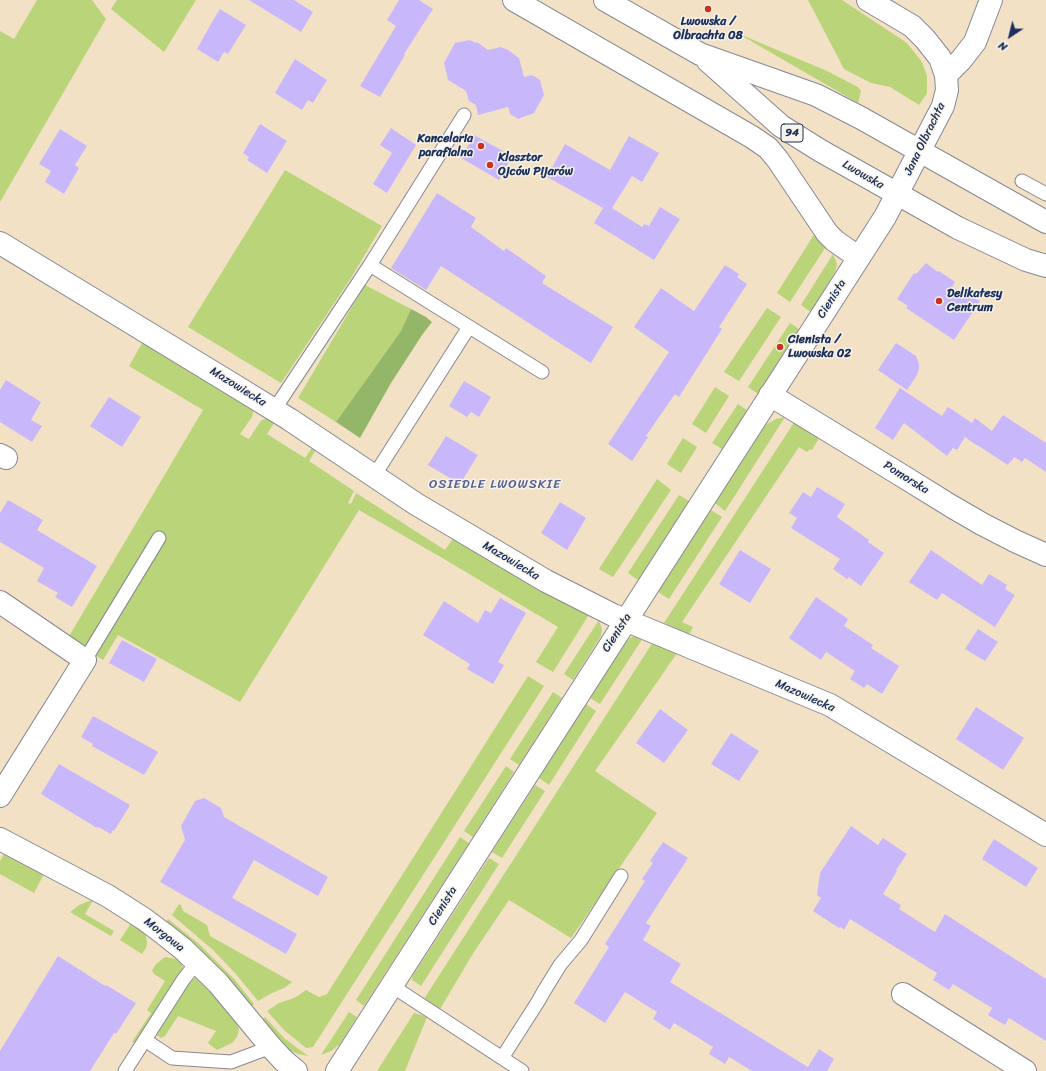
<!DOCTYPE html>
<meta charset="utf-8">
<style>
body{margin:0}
#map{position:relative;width:1046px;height:1071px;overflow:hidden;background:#f3e1c6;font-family:Sriracha,sans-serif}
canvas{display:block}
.north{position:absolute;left:990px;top:16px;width:40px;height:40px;-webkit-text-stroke:3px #f7f3e8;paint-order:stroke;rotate:215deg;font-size:11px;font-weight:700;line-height:16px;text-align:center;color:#1b2f5e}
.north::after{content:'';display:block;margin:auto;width:14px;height:18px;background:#1b2f5e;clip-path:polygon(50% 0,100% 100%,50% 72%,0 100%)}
</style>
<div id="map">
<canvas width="1046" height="1071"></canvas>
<div class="north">N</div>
</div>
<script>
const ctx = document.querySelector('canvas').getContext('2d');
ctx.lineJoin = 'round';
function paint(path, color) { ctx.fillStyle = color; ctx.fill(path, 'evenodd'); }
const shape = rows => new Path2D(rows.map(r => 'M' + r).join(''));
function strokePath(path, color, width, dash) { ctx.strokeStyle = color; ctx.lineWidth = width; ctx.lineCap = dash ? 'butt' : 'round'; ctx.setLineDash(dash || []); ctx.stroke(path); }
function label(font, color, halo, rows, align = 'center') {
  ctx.font = font + ' Sriracha,sans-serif'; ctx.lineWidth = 3; ctx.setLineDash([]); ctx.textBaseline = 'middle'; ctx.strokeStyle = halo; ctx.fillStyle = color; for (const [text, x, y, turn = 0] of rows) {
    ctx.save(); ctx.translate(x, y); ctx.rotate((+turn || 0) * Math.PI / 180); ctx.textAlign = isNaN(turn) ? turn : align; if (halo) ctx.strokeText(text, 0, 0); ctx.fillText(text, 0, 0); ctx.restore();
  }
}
paint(shape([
 [37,0,92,0,106,19,0,202,0,31,14,39],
 [117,0,196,0,164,52,111,9],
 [808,0,842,0,907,43,922,62,927,76,927,93,919,105,890,87,871,83,844,69],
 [737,33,827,71,858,87,861,91,858,103],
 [285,170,382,226,351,278,281,383,188,327],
 [815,233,827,245,790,302,777,293],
 [833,254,837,264,836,269,834,274,811,312,801,305],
 [365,285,411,309,401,331,336,422,298,398],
 [767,308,781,317,739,381,724,372],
 [790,323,799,329,758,394,748,387],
 [145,338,252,406,253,413,252,417,240,434,245,437,249,439,260,422,262,420,267,418,276,420,267,434,305,458,314,445,317,448,309,461,354,491,348,503,351,504,356,493,445,550,455,536,590,613,553,672,536,662,558,627,444,559,359,510,240,702,118,635,103,660,68,638,203,410,129,366],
 [715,387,729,396,706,433,692,424],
 [738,404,748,411,722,449,712,443],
 [785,417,725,511,715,503,764,427,767,424,776,419],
 [795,421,818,435,818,440,812,450,810,449,807,452,799,447,682,622,693,627,689,635,664,623],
 [683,438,697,447,681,473,667,464],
 [657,479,671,490,613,577,599,569],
 [679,495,689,501,638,580,628,573],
 [711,510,722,517,669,599,658,592],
 [599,620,602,629,601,636,573,680,564,674],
 [634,636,643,638,600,704,590,698,626,642,630,638],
 [653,642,678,652,595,771,657,813,571,938,509,900,474,952,440,1009,424,999],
 [528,676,544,686,313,1047,306,1048,284,1030,267,1011,279,1003,294,998,299,995,306,990,319,997,327,994],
 [553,692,562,698,519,765,510,759],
 [586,704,596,711,549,785,539,778],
 [506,766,514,772,473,837,464,831],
 [535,785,545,791,502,858,492,852],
 [460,837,469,843,364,1006,356,1000],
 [5,852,44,874,34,893,0,874,0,861],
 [489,858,499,864,421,986,412,980,412,977],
 [94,899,85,914,114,931,111,936,70,912,79,905],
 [179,904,181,905,183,911,207,925,210,936,292,982,284,988,272,993,258,1001,235,973,212,949,172,915],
 [168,919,198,943,235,980,254,1004,251,1006,166,922],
 [131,923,144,931,146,937,147,942,146,948,142,954,120,940],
 [165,957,178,959,182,962,183,971,178,981,174,982,136,1043,132,1042,151,1013,147,1010,165,981,154,974,152,971,156,964],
 [196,977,230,1012,237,1024,239,1030,237,1037,232,1043,217,1050,208,1043,216,1031,178,1016,165,1036,161,1038,155,1034,188,984],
 [349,1012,357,1017,340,1044,331,1051,321,1055],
 [414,1013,427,1017,405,1071,377,1071],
 [265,1017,284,1038,308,1056,298,1054,291,1051,284,1046,263,1019]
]), '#bad479');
paint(shape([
 [411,309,426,317,432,322,422,335,391,383,360,438,336,422,401,331]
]), '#93b669');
paint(shape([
 [249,0,294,0,313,12,301,32],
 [399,0,419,0,433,9,404,54,405,55,380,97,360,86,396,26,387,20],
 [220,9,246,25,228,54,224,52,218,62,197,49,212,22],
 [470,40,476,43,477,42,488,50,501,47,508,50,519,58,524,77,532,75,540,80,544,95,534,113,518,119,510,114,508,107,478,115,476,105,469,101,466,91,448,80,444,63,455,43],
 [295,59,327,80,313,103,308,100,302,110,275,93],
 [260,124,287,141,267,173,247,160,249,157,243,153],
 [391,128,416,145,387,193,373,184,392,153,380,145],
 [60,129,87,146,75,165,79,168,64,194,45,182,51,171,39,164],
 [474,135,512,156,499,180,461,158],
 [629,136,659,153,642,182,632,176,612,208,642,227,644,224,649,226,660,207,680,219,654,260,594,223,603,208,547,177,565,144,610,170],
 [437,193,476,218,471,227,504,251,506,248,546,276,542,283,613,327,591,363,561,344,441,266,426,290,391,268],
 [926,263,938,272,939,271,955,282,952,287,980,301,954,340,906,308,908,306,897,299,914,273,916,274],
 [725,265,739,274,737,277,747,284,719,327,722,329,679,397,675,394,646,436,648,437,632,461,608,444,669,352,634,327,661,288,694,311],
 [896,343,916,356,919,364,919,368,917,375,907,390,878,370],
 [6,380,41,402,31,420,42,426,32,442,0,422,0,390],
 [464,381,491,397,479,417,471,412,467,417,449,406],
 [900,388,942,416,948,407,972,423,975,418,992,431,1003,415,1046,443,1046,472,1025,458,1022,462,1014,457,1008,465,977,445,976,445,965,437,957,450,953,448,947,456,904,423,893,440,875,428],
 [109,397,141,417,122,447,90,426],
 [446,436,478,455,460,484,428,465],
 [817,487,845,504,837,517,869,540,868,542,884,553,861,586,849,577,847,579,833,569,840,559,791,528,797,518,789,513,803,492,811,497],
 [8,500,43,520,37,530,97,566,72,607,55,597,58,593,37,581,44,568,0,542,0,513],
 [560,502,586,518,567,550,541,533],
 [740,550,771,569,750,603,719,584],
 [931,550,982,585,989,574,1007,585,1005,589,1015,595,995,627,942,593,937,600,909,582],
 [816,597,848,619,844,626,873,645,871,648,899,666,882,694,867,684,864,688,850,679,855,671,826,652,821,660,789,638],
 [500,598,526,613,498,662,504,665,493,684,467,669,470,664,423,635,444,601,478,623,485,610,491,613],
 [978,629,998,642,985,661,965,649],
 [122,640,157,659,144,682,109,663],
 [976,707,1024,738,1003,770,956,739],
 [660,709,688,730,664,763,636,743],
 [93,716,158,752,144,775,92,746,93,744,81,737],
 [731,733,759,751,739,781,711,764],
 [59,764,130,805,114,831,113,830,111,834,98,827,97,828,41,794],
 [204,798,221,808,224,817,328,877,318,896,254,860,232,898,297,934,286,954,160,882,185,840,181,826,195,801],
 [851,826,878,845,883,838,907,854,896,870,897,871,883,894,901,905,899,909,935,932,945,914,1046,979,1046,1041,1009,1018,1005,1025,988,1015,992,1008,953,984,949,990,933,980,937,973,850,919,844,930,841,927,839,928,813,911,821,898,817,895,820,873],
 [994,839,1038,868,1026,887,982,859],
 [663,842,688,858,646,923,651,926,643,940,681,964,670,982,808,1067,819,1049,834,1059,827,1071,752,1071,729,1057,725,1064,709,1054,713,1047,674,1023,670,1030,653,1019,657,1012,625,992,605,1023,574,1003,609,947,605,944,645,881,642,879,653,863,650,861],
 [58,956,105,986,106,985,136,1003,116,1034,114,1033,90,1071,0,1071,0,1051]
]), '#c8b8fb');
const lane = shape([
 [1022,181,1046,194],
 [370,265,434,305,542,372],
 [274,410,370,265,464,115],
 [374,476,469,327],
 [85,660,159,538],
 [392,986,522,1071],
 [145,1040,172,1058,231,1062,271,1047],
 [502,1058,539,1000,544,991,560,965,581,940,621,876],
 [125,1071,183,980,197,962]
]);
const street = shape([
 [514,0,752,137,768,148,778,160,827,233,835,241,858,257],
 [946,75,961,60,975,42,991,0],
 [0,243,232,384,289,419,416,504,546,581,613,615,830,705,1046,835],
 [770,395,896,472,951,506,982,524,1015,541,1046,555],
 [0,455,6,458],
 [0,602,85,660,0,796],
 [0,839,108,896,144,919,164,934,183,949,218,983,271,1047,284,1061,296,1071],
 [903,994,1025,1071],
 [337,1071,885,217,897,194]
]);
const secondary = shape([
 [868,0,912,26,925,39,940,58,946,75,947,90,943,106,897,194]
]);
const primary = shape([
 [605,0,700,54,816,95,861,118,1046,222],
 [708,61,781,126,821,151,958,228,1026,260,1046,266]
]);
strokePath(lane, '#878892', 15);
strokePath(street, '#878892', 24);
strokePath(secondary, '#878892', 24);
strokePath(primary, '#878892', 24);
strokePath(lane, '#fff', 13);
strokePath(street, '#fff', 22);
strokePath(secondary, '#fff', 22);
strokePath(primary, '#fff', 22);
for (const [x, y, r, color] of [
 [708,9,4,"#c8321e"],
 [481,146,4,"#c8321e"],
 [490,165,4,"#c8321e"],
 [939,301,4,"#c8321e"],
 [780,347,4,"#c8321e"]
]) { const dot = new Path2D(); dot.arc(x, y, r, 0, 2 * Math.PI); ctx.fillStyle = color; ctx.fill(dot); strokePath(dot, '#f7f3e8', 1.5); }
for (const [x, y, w] of [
 [792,133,22]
]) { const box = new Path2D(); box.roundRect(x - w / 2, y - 9, w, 18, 3); ctx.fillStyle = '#f7f3e8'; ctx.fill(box); strokePath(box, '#1b2f5e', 1); }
label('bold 11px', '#1b2f5e', null, [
 ["94",792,133]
]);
label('bold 12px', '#1b2f5e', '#f7f3e8', [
 ["Lwowska /",708,22,"center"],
 ["Olbrachta 08",708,36,"center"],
 ["Kancelaria",473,139,"right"],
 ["parafialna",473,153,"right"],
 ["Klasztor",498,158],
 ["Ojców Pijarów",498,172],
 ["Delikatesy",947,294],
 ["Centrum",947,308],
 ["Cienista /",788,340],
 ["Lwowska 02",788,354]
], 'left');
label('12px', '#1b2f5e', '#f7f3e8', [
 ["Jana Olbrachta",925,139,-64],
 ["Lwowska",863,175,30],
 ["Cienista",832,299,-58],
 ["Mazowiecka",238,387,32],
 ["Pomorska",906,478,32],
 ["Mazowiecka",511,561,31],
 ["Cienista",617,633,-57],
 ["Mazowiecka",805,696,24],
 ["Cienista",443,906,-58],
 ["Morgowa",164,935,38]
]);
ctx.letterSpacing = '1px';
label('13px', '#585f95', '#f7f3e8', [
 ["OSIEDLE LWOWSKIE",495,485]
]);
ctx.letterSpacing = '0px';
</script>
